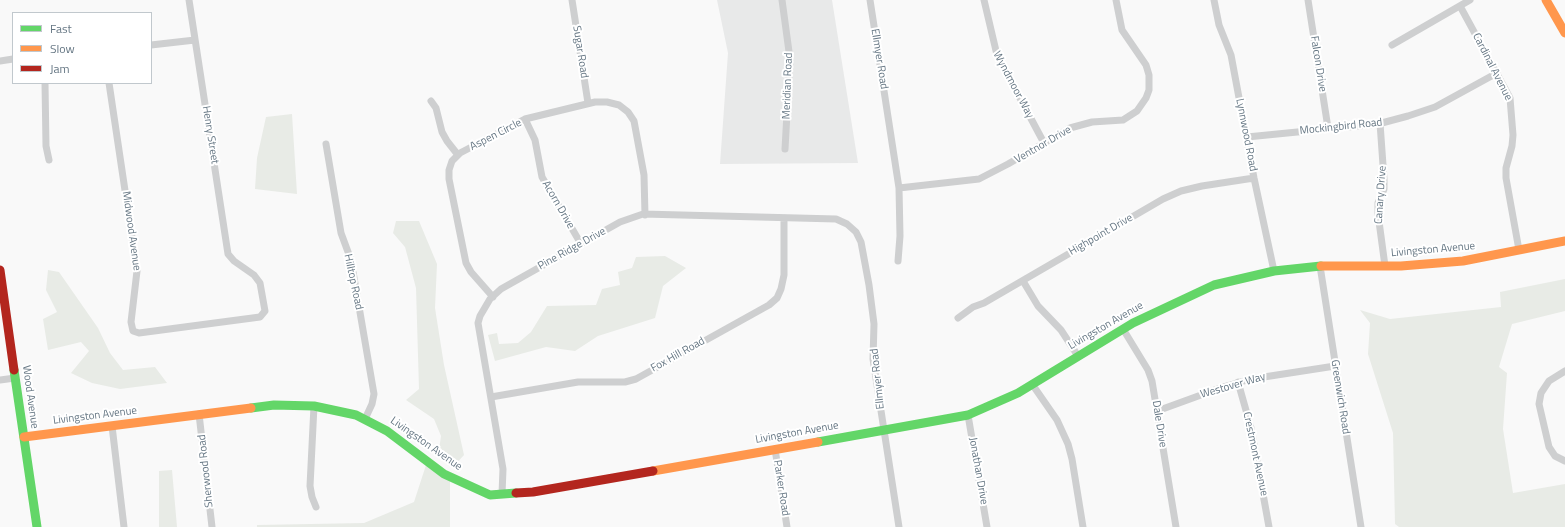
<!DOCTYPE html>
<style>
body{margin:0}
#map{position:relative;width:1565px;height:527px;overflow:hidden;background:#f9f9f9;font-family:"Titillium Web",sans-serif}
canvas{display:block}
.legend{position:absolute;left:12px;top:12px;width:140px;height:72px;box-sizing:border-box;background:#fff;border:1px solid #c1c8cd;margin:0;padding:5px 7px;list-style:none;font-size:12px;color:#657683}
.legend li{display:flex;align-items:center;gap:8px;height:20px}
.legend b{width:20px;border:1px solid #c1c8cd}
</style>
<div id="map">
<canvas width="1565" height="527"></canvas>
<ul class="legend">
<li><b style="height:5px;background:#63d668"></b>Fast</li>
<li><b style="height:5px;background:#ff974d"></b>Slow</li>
<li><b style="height:5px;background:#b3261e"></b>Jam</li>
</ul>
</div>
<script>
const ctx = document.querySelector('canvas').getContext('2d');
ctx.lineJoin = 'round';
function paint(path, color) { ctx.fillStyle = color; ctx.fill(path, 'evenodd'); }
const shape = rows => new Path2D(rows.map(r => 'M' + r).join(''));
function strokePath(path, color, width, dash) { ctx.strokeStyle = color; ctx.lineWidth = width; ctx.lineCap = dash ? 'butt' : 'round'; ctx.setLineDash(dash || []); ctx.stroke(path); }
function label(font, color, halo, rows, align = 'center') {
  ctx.font = font + ' "Titillium Web",sans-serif'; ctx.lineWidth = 4; ctx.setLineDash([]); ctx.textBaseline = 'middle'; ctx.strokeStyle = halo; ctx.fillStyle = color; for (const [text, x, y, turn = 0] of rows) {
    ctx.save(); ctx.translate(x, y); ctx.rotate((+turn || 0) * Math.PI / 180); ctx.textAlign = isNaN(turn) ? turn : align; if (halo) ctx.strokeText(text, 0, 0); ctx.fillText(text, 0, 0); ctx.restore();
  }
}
paint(shape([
 [717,0,832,0,858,163,720,164,728,53]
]), '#e8e9e9');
paint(shape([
 [292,114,297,194,255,189,257,158,266,117],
 [396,221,419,221,437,264,435,308,444,365,464,455,453,467,438,457,441,436,434,419,406,400,419,389,416,288,405,247,393,233],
 [665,256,686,268,663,286,655,318,598,336,575,351,546,347,495,361,488,335,497,333,499,344,518,343,531,332,547,306,596,305,602,289,620,285,618,272,632,268,636,257],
 [48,270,59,272,98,328,110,353,123,370,155,367,167,383,120,389,92,383,71,373,89,351,81,342,48,350,43,319,57,312,46,290],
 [1565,279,1565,311,1512,324,1499,367,1507,373,1503,429,1513,493,1565,484,1565,527,1399,527,1395,524,1393,433,1368,354,1370,323,1360,310,1390,319,1501,307,1500,292],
 [427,462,450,477,450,527,257,527,257,525,364,523,414,502],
 [172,470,177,527,159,527,159,471]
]), '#e8ebe6');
strokePath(shape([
 [572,0,588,103],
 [782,0,790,59,785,149],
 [870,0,899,188,900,236,898,261],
 [984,0,997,55,1044,143],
 [1214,0,1219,25,1231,55,1254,178,1274,271],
 [1308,0,1328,128],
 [1460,6,1510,98,1513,135,1512,146,1506,168,1506,178,1519,250],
 [151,45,195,40],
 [1392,45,1470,0],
 [0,61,13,59],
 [45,83,46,146,49,160],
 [109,83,137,271,131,322,133,331,139,333,260,317,265,311,260,283,254,275,234,261,228,254,189,0],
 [431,101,436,108,442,132,447,141,458,155],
 [525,119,535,140,542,177,581,244],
 [1380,123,1384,179,1384,189,1378,203,1378,214,1385,266],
 [1247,137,1378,124,1408,116,1435,107,1497,73],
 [326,144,341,233,351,260,374,394,372,404,365,419],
 [899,188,979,179,1008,164,1070,128,1092,122,1123,120,1137,111,1146,98,1149,90,1149,75,1146,65,1122,30,1116,0],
 [1320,266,1361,527],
 [1023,281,1038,306,1061,330,1078,356],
 [493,297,471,272,466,263,449,179,449,170,452,161,460,153,525,119,595,102,607,102,619,105,628,112,634,121,644,175,645,215],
 [958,318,973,307,984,303,1163,199,1181,191,1202,186,1254,178],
 [1123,329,1148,370,1152,381,1176,527],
 [1565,371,1549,381,1541,393,1539,404,1549,447,1555,456,1565,461],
 [0,380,15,378],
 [1238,382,1251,428,1269,527],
 [1032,384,1057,420,1068,444,1072,459,1083,527],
 [491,397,578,382,625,382,636,379,769,305,777,298,781,289,784,275,784,218],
 [314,406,310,486,312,497,316,507],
 [1157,411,1223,387,1251,379,1335,366],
 [199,414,212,527],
 [968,415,987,527],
 [112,426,124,527],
 [775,449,787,527],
 [502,494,503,469,478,323,480,316,490,299,501,289,620,222,643,214,836,219,847,224,856,232,861,242,869,285,874,324,873,359,899,527]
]), '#cecfd0', 7);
strokePath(shape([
 [14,370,37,527],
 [251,408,274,405,314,406,356,415,387,431,444,474,490,495,516,493],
 [818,442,968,415,1018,393,1133,323,1214,285,1274,271,1321,266]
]), '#63d668', 9);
strokePath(shape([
 [1546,0,1565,33],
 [1321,266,1401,266,1463,261,1565,241],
 [24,437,251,408],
 [653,471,818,442]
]), '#ff974d', 9);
strokePath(shape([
 [0,270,14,370],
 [516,493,533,492,653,471]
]), '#b3261e', 9);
label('11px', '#657683', '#fff', [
 ["Sugar Road",580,52,81],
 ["Ellmyer Road",879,59,81],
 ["Falcon Drive",1318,64,81],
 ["Cardinal Avenue",1492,67,63],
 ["Wyndmoor Way",1013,85,62],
 ["Meridian Road",788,86,-88],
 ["Mockingbird Road",1341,127,-6],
 ["Henry Street",210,135,81],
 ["Aspen Circle",496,135,-27],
 ["Lynnwood Road",1246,135,79],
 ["Ventnor Drive",1043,145,-30],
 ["Canary Drive",1381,195,-86],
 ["Acorn Drive",558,205,60],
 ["Midwood Avenue",131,231,82],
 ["Highpoint Drive",1101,235,-30],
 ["Pine Ridge Drive",572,249,-29],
 ["Livingston Avenue",1433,250,-5],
 ["Hilltop Road",353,282,78],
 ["Livingston Avenue",1106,326,-30],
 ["Fox Hill Road",678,355,-29],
 ["Ellmyer Road",878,379,-96],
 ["Westover Way",1233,386,-16],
 ["Wood Avenue",30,397,82],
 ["Greenwich Road",1340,397,81],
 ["Livingston Avenue",95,416,-7],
 ["Dale Drive",1159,424,81],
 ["Livingston Avenue",797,433,-10],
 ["Livingston Avenue",426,444,35],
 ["Crestmont Avenue",1255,454,78],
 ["Sherwood Road",206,471,-96],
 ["Jonathan Drive",978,471,80],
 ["Parker Road",781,488,81]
]);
</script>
